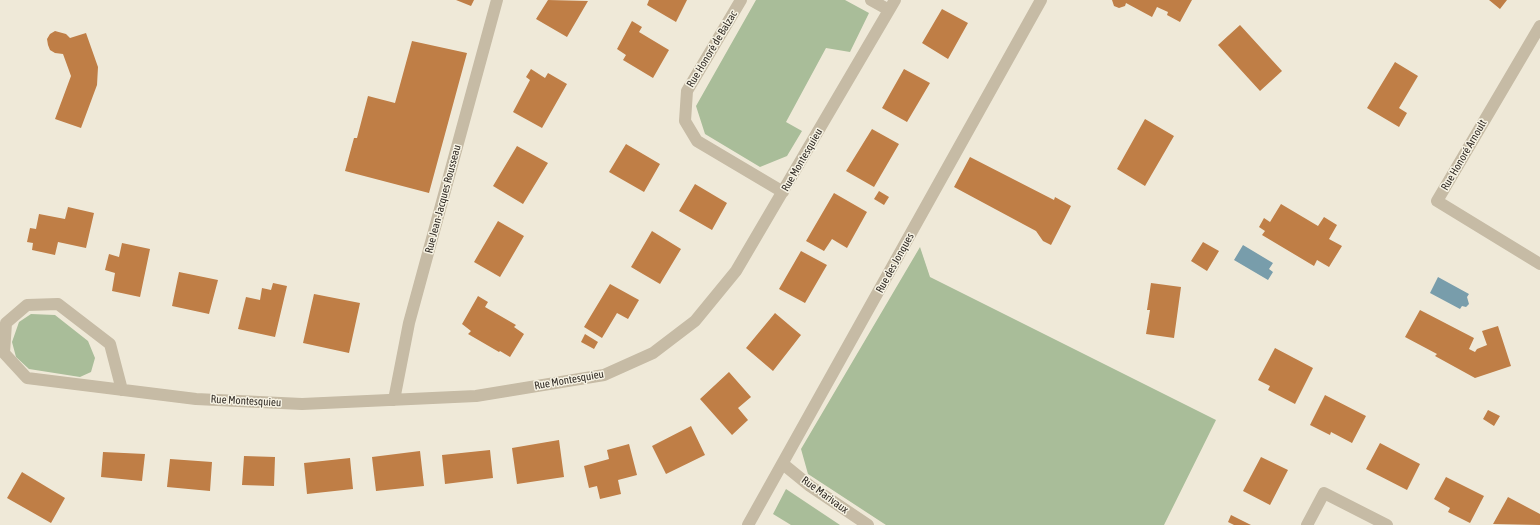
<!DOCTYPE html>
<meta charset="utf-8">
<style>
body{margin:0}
canvas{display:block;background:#efe9d8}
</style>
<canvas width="1540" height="525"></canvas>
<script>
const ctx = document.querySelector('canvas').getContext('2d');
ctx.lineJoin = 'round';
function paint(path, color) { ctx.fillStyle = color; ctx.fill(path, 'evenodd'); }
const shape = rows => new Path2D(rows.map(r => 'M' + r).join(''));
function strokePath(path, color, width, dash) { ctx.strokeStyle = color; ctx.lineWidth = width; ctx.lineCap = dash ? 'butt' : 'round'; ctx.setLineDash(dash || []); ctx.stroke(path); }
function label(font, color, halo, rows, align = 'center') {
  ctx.font = font + ' "Asap Condensed",sans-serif'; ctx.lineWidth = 3; ctx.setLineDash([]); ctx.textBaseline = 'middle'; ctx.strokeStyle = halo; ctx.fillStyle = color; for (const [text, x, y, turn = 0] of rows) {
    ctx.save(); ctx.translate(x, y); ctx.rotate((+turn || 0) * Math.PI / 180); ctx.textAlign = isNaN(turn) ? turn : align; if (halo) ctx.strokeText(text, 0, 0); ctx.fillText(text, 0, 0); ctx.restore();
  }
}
paint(shape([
 [756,0,845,0,869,13,850,52,826,48,786,122,802,131,787,156,760,167,705,134,696,106],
 [920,247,930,277,1216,420,1164,525,886,525,808,474,801,449],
 [31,314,55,315,88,341,95,358,91,372,80,377,29,369,16,357,12,342,19,322],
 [786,489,840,525,791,525,773,514]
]), '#a9bd99');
paint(shape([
 [1243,245,1273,263,1269,269,1273,272,1268,280,1234,260],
 [1438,277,1469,294,1467,297,1469,304,1466,307,1462,306,1460,309,1430,293]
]), '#789dab');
paint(shape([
 [456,0,474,0,471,6],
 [548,0,588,1,567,37,536,19],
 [649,0,687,0,676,22,647,5],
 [1112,0,1192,0,1180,22,1167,15,1168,12,1157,7,1152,17,1126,3,1125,6,1119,8,1114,6],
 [1489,0,1507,0,1500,9],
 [942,9,968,23,948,59,922,43],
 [632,21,642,27,639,32,669,50,653,78,623,60,626,55,617,49],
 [1240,25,1282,71,1260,91,1218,45],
 [55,31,66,34,70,38,86,33,98,67,97,85,81,128,55,119,71,76,63,54,55,53,50,50,48,45,47,39,50,34],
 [412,41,467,53,429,193,345,171,354,138,357,138,368,96,395,103],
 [1395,62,1418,76,1399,108,1407,113,1399,127,1367,108],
 [531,69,545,78,548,73,567,84,542,128,513,112,530,80,526,77],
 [904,69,930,83,907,122,882,108],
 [1145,119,1174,136,1145,186,1117,169],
 [872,129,899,144,874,187,846,171],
 [626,144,660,164,644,192,609,172],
 [517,146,548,163,523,204,493,186],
 [970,157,1054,200,1055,197,1071,206,1051,245,1043,241,1036,231,954,187],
 [695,184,727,203,712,230,679,211],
 [879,191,889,197,884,205,874,199],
 [834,193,867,212,847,248,832,239,824,251,806,241],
 [1281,204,1318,226,1324,217,1337,225,1329,239,1342,246,1329,267,1317,260,1314,266,1262,235,1265,231,1259,227,1264,218,1270,222],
 [68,207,94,213,86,248,58,242,55,255,32,250,33,243,27,242,30,228,36,229,39,214,65,219],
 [498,221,524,236,500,277,474,262],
 [652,231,681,249,660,284,631,267],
 [1203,242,1219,251,1207,271,1191,261],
 [122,243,150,249,140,297,112,291,115,273,105,270,109,254,119,257],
 [801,251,827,265,805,303,779,289],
 [179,272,218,280,209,314,172,306],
 [273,283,287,286,275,337,238,329,246,297,260,300,262,288,271,290],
 [1151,283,1181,287,1174,338,1146,334,1150,310,1147,310],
 [610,284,639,300,628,319,617,313,602,338,584,327],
 [314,294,360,303,349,353,303,343],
 [478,296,488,302,485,307,516,325,514,327,524,334,510,357,500,351,499,352,468,334,471,331,462,324],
 [1420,310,1474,338,1469,349,1475,352,1477,349,1487,345,1482,331,1498,326,1511,366,1475,378,1435,356,1437,354,1405,337],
 [775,313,801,335,773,371,746,348],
 [585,334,598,342,594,349,581,342],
 [1275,348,1313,368,1295,404,1268,390,1270,386,1258,380],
 [729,372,751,397,738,408,748,420,732,435,700,399],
 [1325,395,1366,416,1352,443,1331,432,1330,435,1310,425],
 [1488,410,1500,416,1494,426,1483,419],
 [691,426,705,455,666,474,652,446],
 [559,440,564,477,517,484,512,448],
 [1380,443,1420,464,1407,490,1366,469],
 [629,444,637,475,618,480,621,494,600,499,597,486,589,488,584,466,609,459,607,450],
 [490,450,493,478,445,484,442,455],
 [420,451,424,486,376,491,372,457],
 [103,452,145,454,142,481,101,477],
 [244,456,275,457,274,486,242,485],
 [1261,457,1288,470,1270,505,1243,491],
 [350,458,353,489,307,494,304,463],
 [170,459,212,462,210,491,167,487],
 [22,472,65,498,51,523,7,498],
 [1446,477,1484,496,1470,523,1448,512,1450,508,1434,499],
 [1508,497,1540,514,1540,525,1493,524],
 [1231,515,1251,525,1234,525,1228,522]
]), '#bf7e46');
strokePath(shape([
 [741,0,687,91,685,121,697,141,783,192],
 [871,0,889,10],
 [1540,26,1437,201,1540,264],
 [122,390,110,344,58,304,27,305,6,323,4,353,27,378,196,399,302,404,476,396,604,375,653,353,695,321,736,271,895,0],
 [394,400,409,323,497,0],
 [783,464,810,486,868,525],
 [748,525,1041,0],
 [1307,525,1324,493,1387,525]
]), '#c6bba5', 12);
label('11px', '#322c26', '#f7f3e4', [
 ["Rue Honoré de Balzac",712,49,-59],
 ["Rue Honoré Arnoult",1464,155,-60],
 ["Rue Montesquieu",802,160,-60],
 ["Rue Jean-Jacques Rousseau",443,199,-75],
 ["Rue des Jonques",895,263,-61],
 ["Rue Montesquieu",569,380,-10],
 ["Rue Montesquieu",246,401,3],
 ["Rue Marivaux",825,495,36]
]);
</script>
